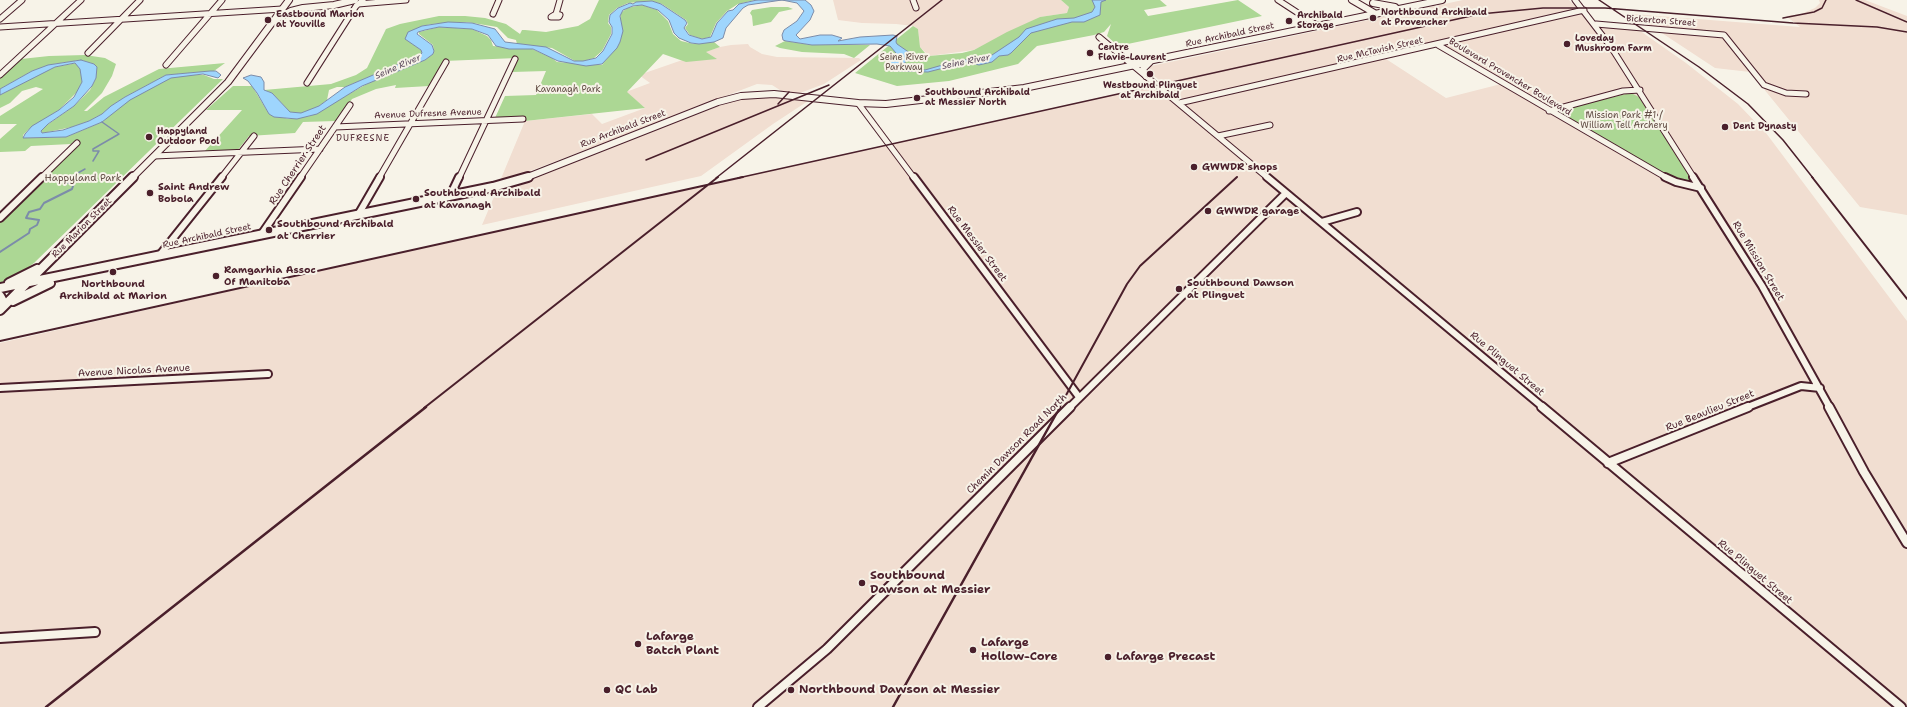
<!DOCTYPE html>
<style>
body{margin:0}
canvas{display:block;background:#f7f3e8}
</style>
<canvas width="1907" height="707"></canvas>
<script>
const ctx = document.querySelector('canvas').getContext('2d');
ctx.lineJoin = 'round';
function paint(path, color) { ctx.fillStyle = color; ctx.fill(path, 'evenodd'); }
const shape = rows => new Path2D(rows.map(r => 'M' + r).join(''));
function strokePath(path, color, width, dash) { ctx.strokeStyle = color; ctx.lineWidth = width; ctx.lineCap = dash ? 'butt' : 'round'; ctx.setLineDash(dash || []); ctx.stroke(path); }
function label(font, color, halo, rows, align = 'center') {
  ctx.font = font + ' "Shantell Sans",sans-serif'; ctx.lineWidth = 4; ctx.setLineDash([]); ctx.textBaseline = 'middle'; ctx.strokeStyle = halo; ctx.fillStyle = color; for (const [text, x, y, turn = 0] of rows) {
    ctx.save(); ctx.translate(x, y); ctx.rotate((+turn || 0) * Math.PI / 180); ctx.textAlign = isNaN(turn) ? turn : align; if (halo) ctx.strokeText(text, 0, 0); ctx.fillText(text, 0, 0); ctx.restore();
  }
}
paint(shape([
 [833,0,1061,0,1069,7,1067,13,1040,17,974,50,929,56,920,47,918,29,913,26,896,24,862,23,838,20],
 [1463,0,1569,0,1579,10,1184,100,1148,71,1151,66],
 [1819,0,1865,0,1907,16,1907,215,1860,207,1750,72,1715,68,1633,14,1800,27,1786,16,1801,14,1815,8,1820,3],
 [1584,10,1595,24,1636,28,1686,63,1738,104,1766,133,1907,321,1907,707,0,707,0,343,375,258,1157,85,1179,103,1383,57,1446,98,1501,84,1438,45],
 [748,44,750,47,762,54,777,57,859,58,861,60,824,84,800,93,783,92,772,85,757,84,512,178,500,181,525,121,592,114,602,124,645,108,626,92,650,83,639,75,720,47,731,45],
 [775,96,808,101,773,124,701,176,482,225,496,192,726,103,743,98]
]), '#f1ded1');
paint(shape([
 [599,0,755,0,738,4,727,11,716,23,710,37,702,39,690,35,685,28,688,24,686,20,662,4,651,1,628,3,617,8,609,15,608,23,611,27,611,34,602,51,594,58,584,61,575,61,552,48,517,44,516,40,508,38,497,27,467,22,432,24,422,26,406,39,421,50,422,53,417,57,345,87,337,87,329,90,327,100,319,106,304,113,297,114,290,112,272,93,264,90,331,84,356,75,367,68,386,29,400,24,439,16,465,16,485,18,506,24,520,34,522,30,525,30,546,32,578,26,590,19],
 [1061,0,1160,0,1167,6,1144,10,1148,16,1238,0,1262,16,1118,46,1107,36,1111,24,1104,32,1094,35,1037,46,1018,64,949,81,897,86,855,73,913,26,918,29,920,47,925,53,929,56,962,53,974,50,1007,32,1040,17,1067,13,1069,7],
 [642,5,657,10,668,21,673,34,681,41,694,44,714,42,720,47,706,52,717,59,686,62,663,54,627,92,645,108,525,121,521,117,495,118,505,96,536,95,546,71,512,72,517,58,444,61,429,86,395,88,396,85,376,89,352,99,336,121,303,122,295,133,249,136,237,151,204,152,242,110,206,110,233,86,252,86,269,114,289,119,310,116,374,80,425,60,434,53,433,45,419,34,419,32,439,27,472,29,487,36,491,40,493,46,532,49,552,58,557,62,602,65,621,40,620,20,621,13,627,8],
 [771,7,788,7,793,9,779,12,771,22,753,26,752,16,750,13,752,10],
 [785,41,812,45,870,45,854,58,844,54,802,52,780,48,775,46],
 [85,55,105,58,116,64,112,76,102,93,84,111,87,111,104,97,159,69,225,63,214,71,166,75,125,97,112,106,102,114,89,121,72,127,43,133,41,132,43,128,74,106,90,90,96,78,96,67,94,64,81,60,54,64,32,71,0,89,0,77,21,59,49,56],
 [77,63,81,70,82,82,77,92,59,110,28,130,23,135,24,138,66,137,102,122,128,100,159,82,179,75,204,75,214,79,223,79,34,263,15,277,0,283,0,221,80,142,73,142,71,144,31,146,25,151,0,152,0,139,17,124,0,124,0,116,43,89,36,87,22,91,10,103,0,108,0,95,42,72,55,67],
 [1626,94,1633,94,1639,97,1691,179,1689,182,1663,174,1558,113,1560,110]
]), '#acd794');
const water = shape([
 [757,0,805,0,811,5,814,11,810,20,796,35,800,39,820,35,832,35,842,38,838,41,860,37,893,35,897,36,896,42,897,44,910,53,908,59,903,65,904,67,925,70,960,60,986,59,1019,37,1026,29,1057,19,1074,18,1092,12,1095,7,1092,0,1106,0,1101,2,1100,15,1084,22,1072,22,1031,33,1011,53,1008,55,999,56,992,62,979,65,967,62,928,72,899,71,890,66,888,63,896,53,890,46,877,44,812,45,786,41,783,40,782,35,784,30,797,21,804,11,797,3,782,0,748,5,743,8,726,28,723,38,714,42,699,44,691,43,679,38,674,33,669,20,658,10,642,5,633,6,623,10,620,16,623,31,620,42,617,48,602,64,586,66,558,61,533,49,509,49,496,46,488,35,472,29,439,27,425,30,418,32,417,34,432,45,434,51,433,54,425,60,362,86,317,114,297,119,274,117,269,114,257,93,248,81,243,78,251,75,261,77,264,82,264,90,272,93,290,112,301,113,319,106,345,87,420,55,422,53,421,50,405,39,408,32,422,26,448,22,472,23,495,29,505,42,546,47,574,61,583,61,596,58,603,51,612,34,612,27,609,22,610,15,618,8,630,3,633,4,636,2,652,1,661,4,685,20,687,23,684,28,689,35,702,39,711,37,717,23,728,11,733,10,739,4,757,0],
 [81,60,94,64,97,67,96,78,92,86,74,106,48,124,41,131,42,133,63,130,89,121,102,114,111,106,125,97,166,75,210,71,216,71,221,75,218,78,203,74,171,78,130,100,102,122,66,137,23,138,25,134,32,126,59,110,74,97,82,82,80,69,75,63,55,67,0,95,0,89,32,71,48,65,81,60]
]);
paint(water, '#9ed5fd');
strokePath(water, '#7c8ca9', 1);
strokePath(shape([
 [93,161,99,151,93,151,93,149,119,134,102,122],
 [69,178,85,169]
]), '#7c8ca9', 1.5);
strokePath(shape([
 [0,252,29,233,30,229,37,225,39,220,26,218,29,212,40,209,44,203,72,189,74,183,68,183,66,181,70,177]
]), '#7c8ca9', 2);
const minorFar2 = shape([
 [913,0,916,8],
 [1278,0,1318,26],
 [1575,0,1611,47,1694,178],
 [358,4,406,0],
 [493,14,499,0],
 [556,14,560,15,559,17,551,17,556,14],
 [556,14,560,0],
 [0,19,22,0],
 [1596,24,1724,35,1764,85,1786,93,1806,94],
 [0,27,282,9],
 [1099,37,1268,178],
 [1438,45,1667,178],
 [88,53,140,0],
 [166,65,222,0],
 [0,75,81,0],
 [307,83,356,6,363,0],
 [858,103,914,178],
 [1179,103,1584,10],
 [1549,111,1623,91,1640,90],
 [335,127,523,119],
 [1218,136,1270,125],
 [154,156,320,149],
 [41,178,77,143],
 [221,178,254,136],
 [300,178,350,105],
 [379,178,446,62],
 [459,178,515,59]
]);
const minorFar1 = shape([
 [914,177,1079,397],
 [1267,177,1544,408],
 [1665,177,1676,182,1701,188],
 [1693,177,1762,286,1830,408],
 [450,196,459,177],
 [358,215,380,177],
 [0,218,42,177],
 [1322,222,1357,212],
 [261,235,301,177],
 [159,256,222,177],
 [0,388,268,374],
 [1069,408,1286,193],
 [1745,408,1801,386,1820,388]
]);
const minor = shape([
 [1542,407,1901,707],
 [1829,407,1864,472,1907,543],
 [1608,463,1748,407],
 [0,638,95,632],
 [758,707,827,649,1070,407]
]);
const majorFar1 = shape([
 [1352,0,1376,14],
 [1373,3,1395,7],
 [278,18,291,11,303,8,334,5,355,0],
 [1134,64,1442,0],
 [1146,76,1143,69,1150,62],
 [132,178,228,82,289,0],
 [525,178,718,102,741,96,774,94,858,103,886,104,1024,88,1140,64]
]);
const major = shape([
 [9,283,37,269],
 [0,288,493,187,528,177],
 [0,296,5,305],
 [13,301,50,283],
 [0,310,133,177]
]);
strokePath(minorFar2, '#4a1f2b', 7);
strokePath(minorFar1, '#4a1f2b', 10);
strokePath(minor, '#4a1f2b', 12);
strokePath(majorFar1, '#4a1f2b', 8);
strokePath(major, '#4a1f2b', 12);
strokePath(minorFar2, '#f7f3e8', 5);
strokePath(minorFar1, '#f7f3e8', 6);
strokePath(minor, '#f7f3e8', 8);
strokePath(majorFar1, '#f7f3e8', 6);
strokePath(major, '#f7f3e8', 8);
strokePath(shape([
 [1599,0,1699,67,1748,104,1783,140,1813,178],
 [1856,0,1907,22],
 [1783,18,1814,12,1822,8,1826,0],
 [778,104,789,92],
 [646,160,829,85],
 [716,178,942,0],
 [738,178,1480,14,1543,8,1605,8,1793,23,1877,27,1907,32]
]), '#4a1f2b', 1.5);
strokePath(shape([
 [1812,177,1907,299],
 [0,341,743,177],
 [424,408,718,177],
 [1059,408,1127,284,1140,266,1237,177]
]), '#4a1f2b', 2);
strokePath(shape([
 [46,707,426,407],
 [893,707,1060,407]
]), '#4a1f2b', 2.5);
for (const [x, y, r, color] of [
 [1373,18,4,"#4a1f2b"],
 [268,20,4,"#4a1f2b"],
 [1289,21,4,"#4a1f2b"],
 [1567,44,4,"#4a1f2b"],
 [1090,53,4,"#4a1f2b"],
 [1150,74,4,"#4a1f2b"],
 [917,98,4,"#4a1f2b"],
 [1725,127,4,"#4a1f2b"],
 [149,137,4,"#4a1f2b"],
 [1194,167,4,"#4a1f2b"],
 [150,193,4,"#4a1f2b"],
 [416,199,4,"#4a1f2b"],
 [1208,211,4,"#4a1f2b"],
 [269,230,4,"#4a1f2b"],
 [113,272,4,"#4a1f2b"],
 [216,276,4,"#4a1f2b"],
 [1179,289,4,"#4a1f2b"],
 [862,583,4,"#4a1f2b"],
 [638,644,4,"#4a1f2b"],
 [973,650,4,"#4a1f2b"],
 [1108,657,4,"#4a1f2b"],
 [607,690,4,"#4a1f2b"],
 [791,690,4,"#4a1f2b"]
]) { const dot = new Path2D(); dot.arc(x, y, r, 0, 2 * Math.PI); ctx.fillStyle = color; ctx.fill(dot); strokePath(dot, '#f7f3e8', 1.5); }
label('bold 9px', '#4a1f2b', '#f7f3e8', [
 ["Northbound Archibald",1381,13],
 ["at Provencher",1381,23],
 ["Eastbound Marion",276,15],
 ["at Youville",276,25],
 ["Archibald",1297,16],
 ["Storage",1297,26],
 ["Loveday",1575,39],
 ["Mushroom Farm",1575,49],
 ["Centre",1098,48],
 ["Flavie-Laurent",1098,58],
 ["Westbound Plinguet",1150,86,"center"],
 ["at Archibald",1150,96,"center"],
 ["Southbound Archibald",925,93],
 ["at Messier North",925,103],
 ["Dent Dynasty",1733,127],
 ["Happyland",157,132],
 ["Outdoor Pool",157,142]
], 'left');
label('9px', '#4a1f2b', '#f7f3e8', [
 ["Bickerton Street",1661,21,4],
 ["Rue Archibald Street",1230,35,-12],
 ["Rue McTavish Street",1380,50,-13],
 ["Boulevard Provencher Boulevard",1510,77,31],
 ["Avenue Dufresne Avenue",428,114,-2],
 ["Rue Archibald Street",623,129,-21],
 ["Rue Marion Street",82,228,-45],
 ["Rue Archibald Street",207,236,-12]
]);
label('9px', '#624d45', '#f7f3e8', [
 ["Seine River",904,58],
 ["Parkway",904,68],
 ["Kavanagh Park",568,90],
 ["Mission Park #1 /",1624,116],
 ["William Tell Archery",1624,126]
]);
label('italic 9px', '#5f4c60', '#f7f3e8', [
 ["Seine River",966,62,-11],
 ["Seine River",398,67,-24]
]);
ctx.letterSpacing = '1px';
label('9px', '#4a1f2b', '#f7f3e8', [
 ["DUFRESNE",363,139]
]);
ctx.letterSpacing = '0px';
label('10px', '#4a1f2b', '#f7f3e8', [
 ["Rue Cherrier Street",298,165,-56],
 ["Rue Messier Street",977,244,53],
 ["Rue Mission Street",1758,261,59],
 ["Rue Plinguet Street",1507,364,40],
 ["Avenue Nicolas Avenue",134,371,-3],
 ["Rue Beaulieu Street",1710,411,-22],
 ["Chemin Dawson Road North",1017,444,-45],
 ["Rue Plinguet Street",1755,572,40]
]);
label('bold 10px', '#4a1f2b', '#f7f3e8', [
 ["GWWDR shops",1202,167],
 ["Saint Andrew",158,187],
 ["Bobola",158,199],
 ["Southbound Archibald",424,193],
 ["at Kavanagh",424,205],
 ["GWWDR garage",1216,211],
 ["Southbound Archibald",277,224],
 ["at Cherrier",277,236],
 ["Ramgarhia Assoc",224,270],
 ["Of Manitoba",224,282],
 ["Southbound Dawson",1187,283],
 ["at Plinguet",1187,295],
 ["Northbound",113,284,"center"],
 ["Archibald at Marion",113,296,"center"]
], 'left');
label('10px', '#624d45', '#f7f3e8', [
 ["Happyland Park",83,178]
]);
label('bold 12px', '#4a1f2b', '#f7f3e8', [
 ["Southbound",870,576],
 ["Dawson at Messier",870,590],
 ["Lafarge",646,637],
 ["Batch Plant",646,651],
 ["Lafarge",981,643],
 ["Hollow-Core",981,657],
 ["Lafarge Precast",1116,657],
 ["QC Lab",615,690],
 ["Northbound Dawson at Messier",799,690]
], 'left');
</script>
